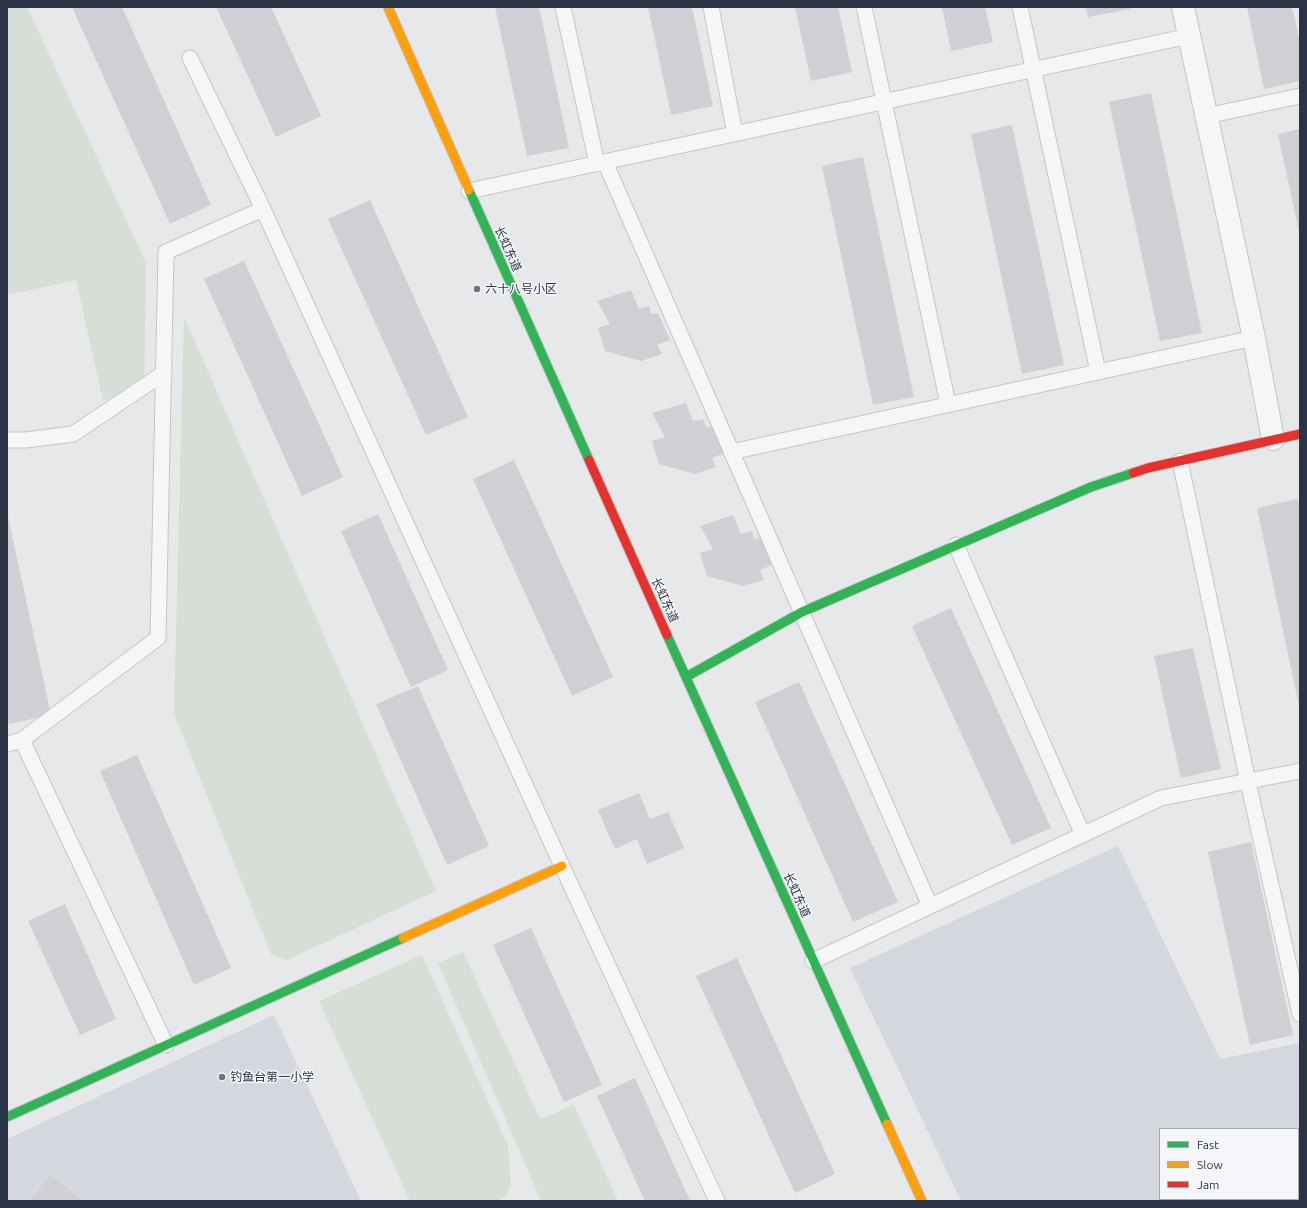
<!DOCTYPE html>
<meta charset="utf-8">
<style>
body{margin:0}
#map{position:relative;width:1307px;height:1208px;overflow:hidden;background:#e6e8ea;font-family:Ubuntu,sans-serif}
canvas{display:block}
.frame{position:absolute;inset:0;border:8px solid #2b3445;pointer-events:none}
.legend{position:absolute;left:1159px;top:1128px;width:140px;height:72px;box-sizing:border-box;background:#f4f6f9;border:1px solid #a4a8b1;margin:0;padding:5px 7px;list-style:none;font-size:12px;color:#2b3445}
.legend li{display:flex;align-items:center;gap:8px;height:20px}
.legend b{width:20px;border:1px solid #a4a8b1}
</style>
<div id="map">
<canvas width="1307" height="1208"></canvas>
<div class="frame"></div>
<ul class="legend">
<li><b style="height:5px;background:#30b455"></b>Fast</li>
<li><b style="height:5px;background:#ff9f0a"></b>Slow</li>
<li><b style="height:5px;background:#e5322d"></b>Jam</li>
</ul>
</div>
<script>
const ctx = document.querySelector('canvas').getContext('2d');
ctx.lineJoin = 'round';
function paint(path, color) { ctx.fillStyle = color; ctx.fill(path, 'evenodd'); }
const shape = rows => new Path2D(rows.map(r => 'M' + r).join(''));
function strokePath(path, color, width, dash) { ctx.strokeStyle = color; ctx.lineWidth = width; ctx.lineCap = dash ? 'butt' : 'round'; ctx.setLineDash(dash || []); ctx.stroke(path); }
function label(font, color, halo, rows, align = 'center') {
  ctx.font = font + ' Ubuntu,"Noto Sans SC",sans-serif'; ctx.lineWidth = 3; ctx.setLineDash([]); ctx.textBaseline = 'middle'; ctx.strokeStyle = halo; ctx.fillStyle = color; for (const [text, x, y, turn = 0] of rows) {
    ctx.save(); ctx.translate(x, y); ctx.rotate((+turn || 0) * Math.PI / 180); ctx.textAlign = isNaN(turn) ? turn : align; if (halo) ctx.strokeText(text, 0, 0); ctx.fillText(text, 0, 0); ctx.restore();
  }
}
paint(shape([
 [1118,846,1220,1059,1300,1043,1300,1201,961,1201,850,968],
 [1160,1129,1298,1129,1298,1199,1160,1199],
 [274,1015,361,1201,7,1201,7,1139]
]), '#d4d7dd');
paint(shape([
 [7,7,27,7,146,263,144,392,103,400,76,280,7,295],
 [184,317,436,891,287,960,271,954,174,714],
 [463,952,540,1119,574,1105,618,1201,541,1201,438,963],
 [422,955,508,1146,511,1186,504,1198,496,1201,410,1201,319,1001]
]), '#d6ded6');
paint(shape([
 [72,7,122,7,211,205,170,224],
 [216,7,271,7,321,116,276,137],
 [495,7,539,7,569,148,527,156],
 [648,7,692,7,713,106,671,115],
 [795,7,838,7,852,72,811,81],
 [942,7,985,7,993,42,951,51],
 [1086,7,1130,7,1130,9,1088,17],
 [1247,7,1292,7,1300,42,1300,81,1264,89],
 [1151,93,1202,333,1160,341,1109,102],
 [1012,125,1064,365,1022,374,971,134],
 [1300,129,1300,232,1299,232,1278,134],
 [863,157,914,397,873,405,822,166],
 [370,200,468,417,426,435,328,219],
 [244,261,343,477,302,496,204,279],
 [631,290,639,309,649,306,651,314,658,313,670,340,657,345,662,354,641,361,605,351,598,328,610,324,597,301],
 [686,403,693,421,703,419,706,427,713,426,725,453,712,458,716,467,695,474,659,464,652,441,665,437,652,413],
 [514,460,613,677,572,696,473,479],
 [1298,499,1300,507,1299,706,1257,508],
 [7,512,51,715,9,724,7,713],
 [378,514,448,670,411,687,341,531],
 [733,515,741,534,752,531,754,539,761,538,772,565,760,570,764,580,743,586,707,576,700,553,713,549,700,526],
 [951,608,1051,828,1012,845,912,626],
 [1193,648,1221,769,1181,778,1154,656],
 [799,682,898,902,853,922,755,702],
 [418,686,489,846,447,865,376,704],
 [137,755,231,968,194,985,100,771],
 [639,793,650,819,668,812,684,848,647,864,637,839,615,849,598,810],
 [1251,842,1293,1035,1250,1045,1208,852],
 [65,904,116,1019,80,1035,28,921],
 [531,928,602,1085,564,1102,493,945],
 [737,958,835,1174,795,1193,696,976],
 [635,1078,690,1201,645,1201,597,1096],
 [50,1175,83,1201,30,1201]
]), '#ced0d3');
const lane = shape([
 [563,7,597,164],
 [711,7,735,134],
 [864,7,948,404],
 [1020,7,1098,372],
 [190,58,263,209,562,866,717,1201],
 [1206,116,1300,96],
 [605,162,930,906],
 [469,191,1189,36],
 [7,440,26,440,73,434,164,373],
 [731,452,1254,338],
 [1180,461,1248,782,1300,1014],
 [956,545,1083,835],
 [22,740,166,1045],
 [7,744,22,740,158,638,166,252,263,209],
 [813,961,1161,798,1300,771]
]);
const street = shape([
 [1183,7,1254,338,1273,439]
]);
const fast = shape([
 [469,190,589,460],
 [667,635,887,1124],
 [686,677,802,612,1091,487,1133,473],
 [7,1117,403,938]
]);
const slow = shape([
 [388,7,469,190],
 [403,938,562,866],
 [887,1124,922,1201]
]);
const jam = shape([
 [589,460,667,635],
 [1133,473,1148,468,1300,434]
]);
strokePath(lane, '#c4c6c8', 17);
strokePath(street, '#c4c6c8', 24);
strokePath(fast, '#c4c6c8', 11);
strokePath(slow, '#c4c6c8', 11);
strokePath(jam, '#c4c6c8', 11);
strokePath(lane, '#f5f6f7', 15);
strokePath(street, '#f5f6f7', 22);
strokePath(fast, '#30b455', 9);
strokePath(slow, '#ff9f0a', 9);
strokePath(jam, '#e5322d', 9);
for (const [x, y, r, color] of [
 [477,289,4,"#6c737f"],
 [222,1077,4,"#6c737f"]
]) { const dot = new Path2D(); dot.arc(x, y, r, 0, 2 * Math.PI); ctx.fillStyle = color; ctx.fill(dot); strokePath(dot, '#f4f6f9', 1.5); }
label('12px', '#2b3445', '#f4f6f9', [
 ["长虹东道",508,249,66],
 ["长虹东道",665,600,66],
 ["长虹东道",797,895,66]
]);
label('12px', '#2b3445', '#f4f6f9', [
 ["六十八号小区",485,289],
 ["钓鱼台第一小学",230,1077]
], 'left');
</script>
